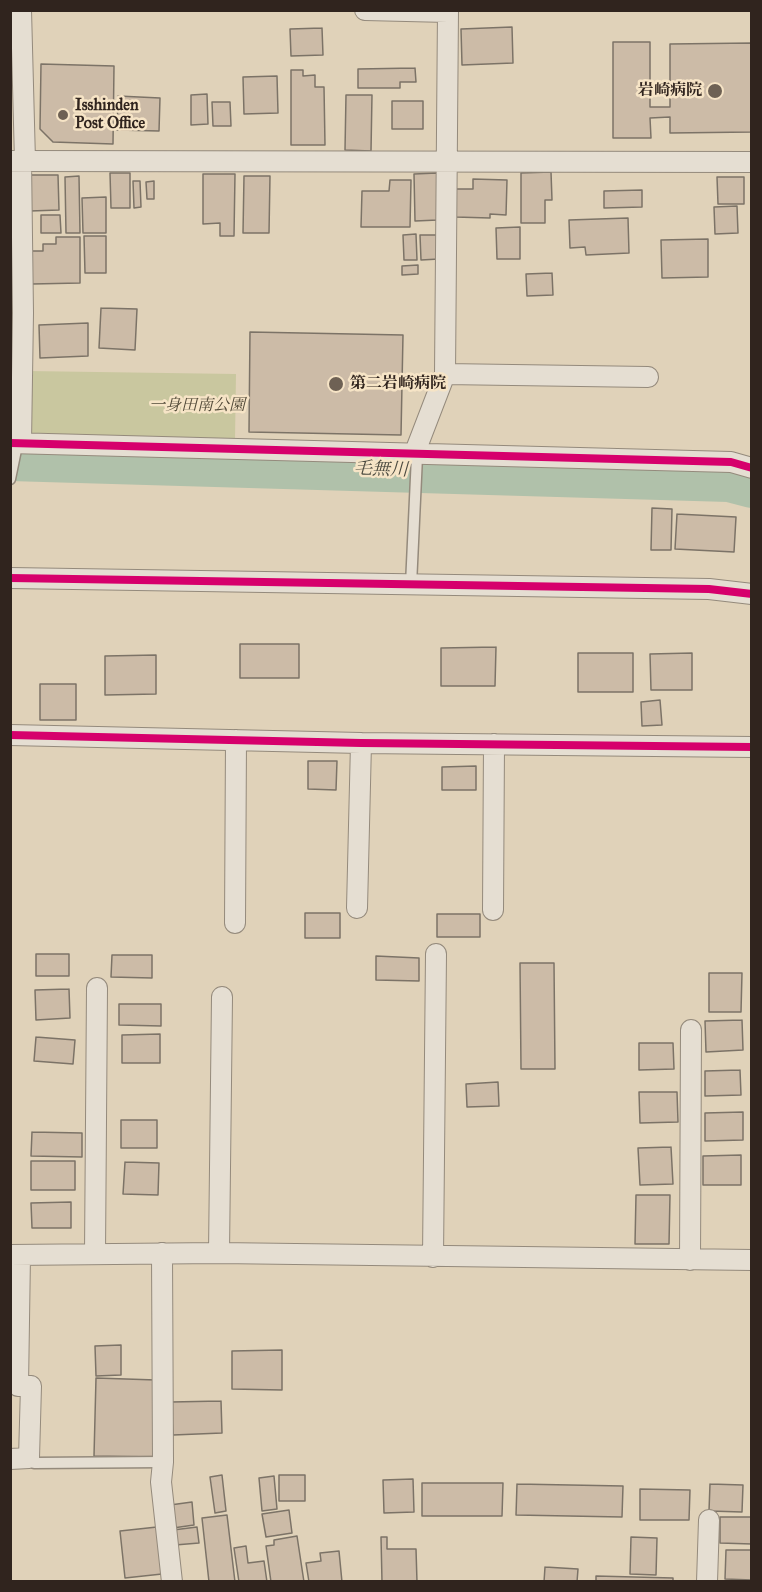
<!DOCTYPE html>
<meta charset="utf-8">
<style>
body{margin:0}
#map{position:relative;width:762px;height:1592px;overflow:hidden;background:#e0d2b9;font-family:"IM FELL Great Primer",serif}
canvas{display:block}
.frame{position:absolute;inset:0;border:12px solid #30241e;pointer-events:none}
</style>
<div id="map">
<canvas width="762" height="1592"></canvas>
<div class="frame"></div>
</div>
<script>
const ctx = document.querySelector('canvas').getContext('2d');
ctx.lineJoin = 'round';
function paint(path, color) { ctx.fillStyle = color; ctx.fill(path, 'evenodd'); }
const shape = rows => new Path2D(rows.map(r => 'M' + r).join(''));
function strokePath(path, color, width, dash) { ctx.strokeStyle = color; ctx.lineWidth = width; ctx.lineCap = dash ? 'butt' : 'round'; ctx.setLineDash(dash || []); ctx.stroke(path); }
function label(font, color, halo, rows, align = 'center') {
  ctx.font = font + ' "IM FELL Great Primer","Noto Serif JP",serif'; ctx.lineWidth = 5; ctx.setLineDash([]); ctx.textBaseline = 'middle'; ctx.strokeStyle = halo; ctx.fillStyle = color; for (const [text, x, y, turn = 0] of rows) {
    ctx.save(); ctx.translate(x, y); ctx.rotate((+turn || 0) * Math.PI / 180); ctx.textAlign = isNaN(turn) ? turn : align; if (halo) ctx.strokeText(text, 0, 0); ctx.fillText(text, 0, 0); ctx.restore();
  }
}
paint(shape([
 [27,371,236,374,235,440,27,434]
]), '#c9c79f');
strokePath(shape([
 [10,459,729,480,752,486]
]), '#b0c1aa', 44);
const building = shape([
 [512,27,513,63,462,65,461,29,512,27],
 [322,28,323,55,291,56,290,29,322,28],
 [613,42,650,42,650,107,670,107,670,44,752,43,752,132,670,133,670,117,650,118,651,138,613,138,613,42],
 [41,64,114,66,113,144,53,142,40,129,41,64],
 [415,68,416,82,400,82,400,88,358,88,358,69,415,68],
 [291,70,303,70,303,76,315,75,315,87,324,87,325,145,291,145,291,70],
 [277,76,278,113,244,114,243,77,277,76],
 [207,94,208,124,191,125,191,95,207,94],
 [346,95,372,95,371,151,345,150,346,95],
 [118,96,160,98,159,131,117,130,118,96],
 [392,101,423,101,423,129,392,129,392,101],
 [212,102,230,102,231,126,213,126,212,102],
 [551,172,552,200,545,200,545,223,521,223,521,173,551,172],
 [110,173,130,173,130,208,111,208,110,173],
 [437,173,438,220,415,221,414,174,437,173],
 [203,174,235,174,234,236,220,236,220,223,203,224,203,174],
 [29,175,58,175,59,210,30,211,29,175],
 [79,176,80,233,66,233,65,177,79,176],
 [244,176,270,176,269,233,243,233,244,176],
 [717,177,744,177,744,204,718,204,717,177],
 [473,179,507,180,506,215,490,214,490,218,455,217,456,189,473,189,473,179],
 [390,180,411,180,410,227,361,227,362,191,389,191,390,180],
 [133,181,140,181,141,207,134,208,133,181],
 [154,181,154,199,147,199,146,182,154,181],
 [642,190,642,207,604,208,604,191,642,190],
 [106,197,106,233,83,233,82,198,106,197],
 [737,206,738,233,715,234,714,207,737,206],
 [41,215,60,215,61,233,41,233,41,215],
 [628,218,629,253,586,255,585,247,570,248,569,220,628,218],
 [520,227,520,259,497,259,496,228,520,227],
 [416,234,417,260,404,260,403,235,416,234],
 [420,235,438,235,439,259,421,260,420,235],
 [84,236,106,236,106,273,85,273,84,236],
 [56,237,80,237,80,283,32,284,32,251,43,251,43,244,56,244,56,237],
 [708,239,708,277,662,278,661,240,708,239],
 [418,265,418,274,402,275,402,266,418,265],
 [552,273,553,295,527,296,526,274,552,273],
 [101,308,137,309,135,350,99,348,101,308],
 [88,323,88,356,40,358,39,325,88,323],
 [250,332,403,335,401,435,249,432,250,332],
 [652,508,672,509,671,550,651,550,652,508],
 [677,514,736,517,734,552,675,549,677,514],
 [240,644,299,644,299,678,240,678,240,644],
 [496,647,495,686,441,686,441,648,496,647],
 [578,653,633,653,633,692,578,692,578,653],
 [692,653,692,690,651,690,650,654,692,653],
 [156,655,156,694,105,695,105,656,156,655],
 [40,684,76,684,76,720,40,720,40,684],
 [660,700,662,725,642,726,641,702,660,700],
 [308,761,337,761,336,790,308,789,308,761],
 [476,766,476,790,442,790,442,767,476,766],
 [305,913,340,913,340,938,305,938,305,913],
 [437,914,480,914,480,937,437,937,437,914],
 [36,954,69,954,69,976,36,976,36,954],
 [112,955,152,955,152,978,111,977,112,955],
 [376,956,419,958,419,981,376,980,376,956],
 [520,963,554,963,555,1069,521,1069,520,963],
 [709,973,742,973,741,1012,709,1012,709,973],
 [69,989,70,1018,36,1020,35,990,69,989],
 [119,1004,161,1004,161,1026,119,1025,119,1004],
 [742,1020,743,1050,706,1052,705,1021,742,1020],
 [160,1034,160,1063,122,1063,122,1035,160,1034],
 [36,1037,75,1040,73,1064,34,1061,36,1037],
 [639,1043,673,1043,674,1069,639,1070,639,1043],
 [740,1070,741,1095,705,1096,705,1071,740,1070],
 [498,1082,499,1106,467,1107,466,1084,498,1082],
 [639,1092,677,1092,678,1122,640,1123,639,1092],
 [743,1112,743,1140,705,1141,705,1113,743,1112],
 [121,1120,157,1120,157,1148,121,1148,121,1120],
 [32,1132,82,1133,82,1157,31,1156,32,1132],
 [671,1147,673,1184,640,1185,638,1148,671,1147],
 [741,1155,741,1185,703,1185,703,1156,741,1155],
 [31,1161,75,1161,75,1190,31,1190,31,1161],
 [125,1162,159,1163,158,1195,123,1194,125,1162],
 [636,1195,670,1195,669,1244,635,1244,636,1195],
 [71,1202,71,1228,32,1228,31,1203,71,1202],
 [121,1345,121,1375,96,1376,95,1346,121,1345],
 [282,1350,282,1390,232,1389,232,1351,282,1350],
 [96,1378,156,1380,155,1457,94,1456,96,1378],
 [221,1401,222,1433,173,1435,171,1402,221,1401],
 [222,1475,226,1511,215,1513,210,1477,222,1475],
 [279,1475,305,1475,305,1501,279,1501,279,1475],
 [274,1476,277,1509,262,1511,259,1478,274,1476],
 [413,1479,414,1512,384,1513,383,1480,413,1479],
 [422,1483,503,1483,502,1516,422,1516,422,1483],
 [517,1484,623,1486,622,1517,516,1515,517,1484],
 [710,1484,743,1485,742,1512,709,1511,710,1484],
 [640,1489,690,1490,689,1520,640,1520,640,1489],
 [192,1502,194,1525,173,1528,170,1505,192,1502],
 [289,1510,292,1533,266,1537,262,1514,289,1510],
 [227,1515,235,1582,209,1582,202,1518,227,1515],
 [720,1517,752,1517,752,1544,720,1543,720,1517],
 [157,1527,162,1574,125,1578,120,1531,157,1527],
 [197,1527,199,1543,175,1545,173,1530,197,1527],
 [297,1536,304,1582,271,1582,266,1546,274,1545,274,1540,297,1536],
 [381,1537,387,1537,387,1549,416,1549,417,1582,382,1582,381,1537],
 [631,1537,657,1538,656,1575,630,1574,631,1537],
 [246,1546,248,1563,264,1561,267,1582,239,1582,234,1548,246,1546],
 [726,1550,752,1550,752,1580,725,1579,726,1550],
 [339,1551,342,1582,309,1582,306,1563,321,1561,320,1553,339,1551],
 [545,1567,578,1569,577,1582,544,1582,545,1567],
 [596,1576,673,1578,673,1582,596,1582,596,1576]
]);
paint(building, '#ccbba7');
strokePath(building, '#7c7367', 1.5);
const service = shape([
 [10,479,17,445],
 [411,585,417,456],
 [29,1458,34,1463,163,1462]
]);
const minor = shape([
 [21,10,25,161],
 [365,10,448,12],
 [10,161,752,162],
 [21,161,23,313,21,442],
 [445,374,648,377],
 [10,443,731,462,752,468],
 [415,452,445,374,448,10],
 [10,578,709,589,752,594],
 [10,735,361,743,752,747],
 [357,908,361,743],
 [493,910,494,744],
 [235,923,236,740],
 [95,1253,97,988],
 [162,1253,163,1462,161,1482,172,1582],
 [219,1253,222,997],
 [10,1255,219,1253,752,1260],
 [433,1257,436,954],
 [690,1260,691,1030],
 [10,1459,29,1458,31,1386,18,1386,20,1255],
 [707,1582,709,1520]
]);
strokePath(service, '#948a7c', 13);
strokePath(minor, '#948a7c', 22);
strokePath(service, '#e5ded2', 10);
strokePath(minor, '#e5ded2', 20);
strokePath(shape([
 [10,443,731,462,752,468],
 [10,578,709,589,752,594],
 [10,735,361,743,752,747]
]), '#d6006c', 8);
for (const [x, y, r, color] of [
 [715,91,8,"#6e6154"],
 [63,115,6,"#6e6154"],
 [336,384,8,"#6e6154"]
]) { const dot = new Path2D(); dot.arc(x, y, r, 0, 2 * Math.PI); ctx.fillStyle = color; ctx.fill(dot); strokePath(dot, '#f6e4c6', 2); }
label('bold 16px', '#30241e', '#f6e4c6', [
 ["岩崎病院",702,91,"right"],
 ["Isshinden",75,106],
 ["Post Office",75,124],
 ["第二岩崎病院",350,384]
], 'left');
label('italic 16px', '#524a39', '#f6e4c6', [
 ["一身田南公園",197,406]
]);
label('italic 18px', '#4b4a3f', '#f6e4c6', [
 ["毛無川",381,470,2]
]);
</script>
